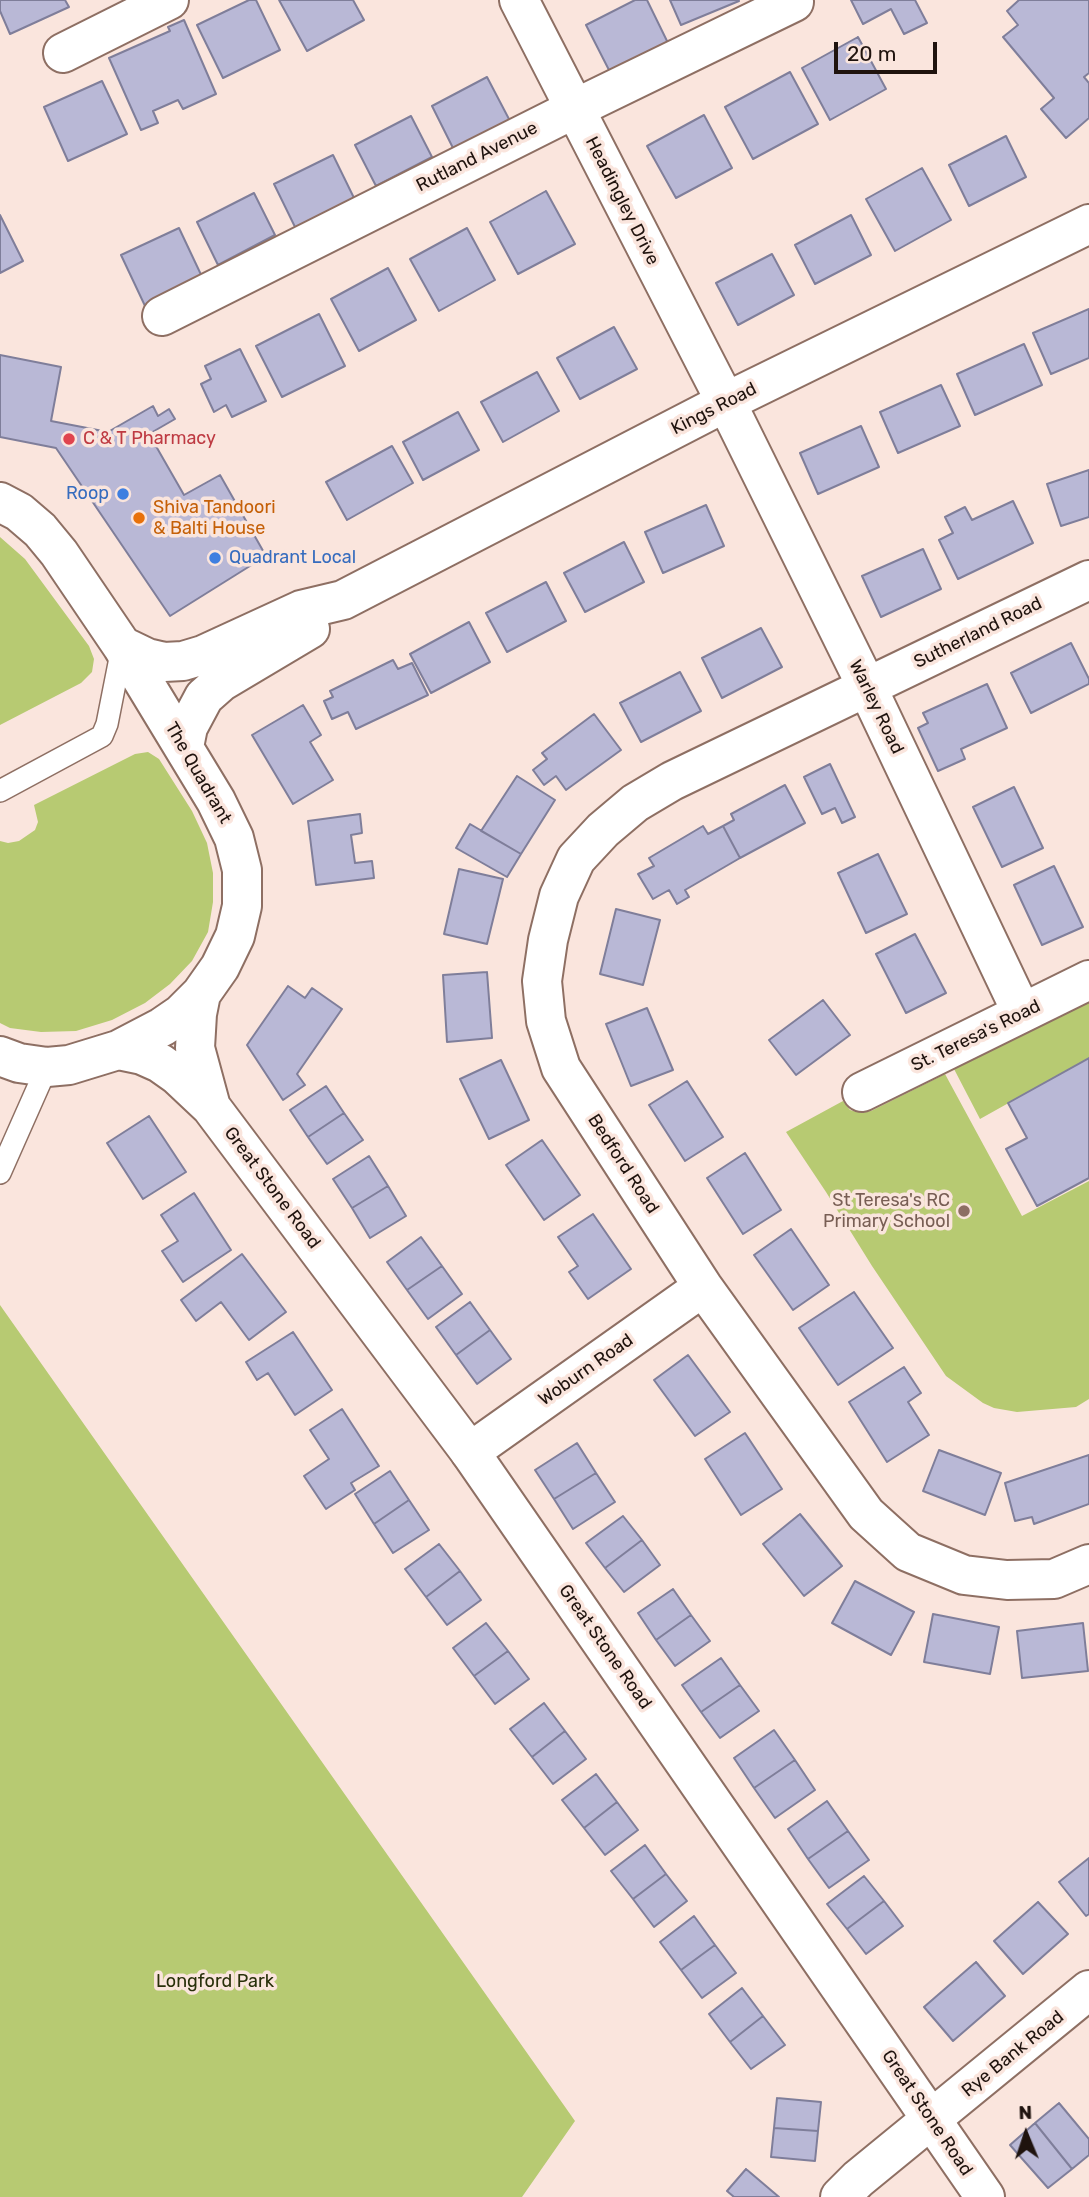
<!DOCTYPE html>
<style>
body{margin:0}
#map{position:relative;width:1089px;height:2197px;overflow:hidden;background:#fae5dd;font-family:Rubik,sans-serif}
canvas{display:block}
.north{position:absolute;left:991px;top:2099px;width:70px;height:70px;-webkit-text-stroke:5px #fae5dd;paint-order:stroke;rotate:358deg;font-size:19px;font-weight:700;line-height:28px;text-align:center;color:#1f130e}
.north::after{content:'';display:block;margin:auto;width:24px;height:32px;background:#1f130e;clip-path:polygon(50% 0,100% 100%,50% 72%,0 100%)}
.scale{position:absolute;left:834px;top:42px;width:103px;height:32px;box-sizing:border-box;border:4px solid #1f130e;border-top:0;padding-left:9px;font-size:21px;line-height:24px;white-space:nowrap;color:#1f130e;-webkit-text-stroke:5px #fae5dd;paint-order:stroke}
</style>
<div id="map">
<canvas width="1089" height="2197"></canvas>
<div class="north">N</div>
<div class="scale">20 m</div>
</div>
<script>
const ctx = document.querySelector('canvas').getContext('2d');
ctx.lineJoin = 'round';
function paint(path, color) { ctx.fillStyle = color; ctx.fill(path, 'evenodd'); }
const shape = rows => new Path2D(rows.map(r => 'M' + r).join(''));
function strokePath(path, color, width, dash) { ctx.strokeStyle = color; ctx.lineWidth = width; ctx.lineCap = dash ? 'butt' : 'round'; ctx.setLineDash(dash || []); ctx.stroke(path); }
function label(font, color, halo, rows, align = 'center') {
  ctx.font = font + ' Rubik,sans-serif'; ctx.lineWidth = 7; ctx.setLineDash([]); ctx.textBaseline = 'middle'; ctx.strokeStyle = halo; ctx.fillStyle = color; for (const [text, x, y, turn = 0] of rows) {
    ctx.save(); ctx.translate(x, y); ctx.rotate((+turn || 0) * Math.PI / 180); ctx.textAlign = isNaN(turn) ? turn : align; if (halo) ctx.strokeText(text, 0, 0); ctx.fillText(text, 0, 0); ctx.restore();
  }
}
paint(shape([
 [0,537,25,559,89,646,94,659,92,672,81,683,0,725],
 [148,752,159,759,192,811,207,843,213,873,213,902,208,932,192,961,170,984,145,1003,112,1020,76,1031,41,1032,10,1028,0,1023,0,841,8,843,19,841,35,830,38,822,34,805,135,754],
 [1089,1001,1089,1058,980,1119,954,1069],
 [945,1074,1022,1216,1089,1181,1089,1399,1076,1407,1017,1412,994,1408,983,1403,946,1376,872,1266,826,1192,786,1132,843,1101,850,1110,857,1112,871,1111],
 [0,1305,575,2121,522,2197,0,2197]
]), '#b7ca72');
const building = shape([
 [0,0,65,0,69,7,10,34,0,11,0,0],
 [249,0,256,0,280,50,223,78,197,25,249,0],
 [279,0,353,0,364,20,307,51,279,0],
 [635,0,647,0,668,43,610,72,586,25,635,0],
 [670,0,738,0,739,1,681,25,670,0],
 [851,0,915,0,927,23,904,34,891,9,863,24,851,0],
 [1019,0,1089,0,1089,73,1084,77,1089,83,1089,118,1066,138,1041,109,1054,98,1003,37,1018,25,1007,11,1019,0],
 [184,20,216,94,183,109,178,100,153,111,158,123,141,130,109,58,170,31,168,27,184,20],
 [858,37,886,89,830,120,802,68,858,37],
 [790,72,818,124,753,159,725,107,790,72],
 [487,77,510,121,454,150,432,106,487,77],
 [102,81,127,134,68,161,44,107,102,81],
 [704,115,732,168,676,198,647,146,704,115],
 [411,116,432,157,376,186,355,145,411,116],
 [1006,136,1026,177,969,206,949,165,1006,136],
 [333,155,355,200,296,229,274,184,333,155],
 [922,168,951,220,895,251,866,199,922,168],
 [546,191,575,244,518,274,490,222,546,191],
 [254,193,275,235,218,265,197,222,254,193],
 [0,215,23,261,0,273,0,215],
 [851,215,871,255,815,284,795,245,851,215],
 [179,228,204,281,146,308,121,255,179,228],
 [467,228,495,280,439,311,410,259,467,228],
 [772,254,794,295,738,325,716,283,772,254],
 [388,268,416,320,359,351,331,299,388,268],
 [1089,309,1089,358,1051,374,1033,333,1089,309],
 [319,314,345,366,282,397,256,346,319,314],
 [614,327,637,369,580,399,557,358,614,327],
 [1024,344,1042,385,975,415,957,374,1024,344],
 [240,349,266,401,232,417,226,405,214,412,201,384,211,379,205,366,240,349],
 [0,355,61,367,51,421,108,432,153,406,158,416,169,409,175,419,149,434,184,495,220,475,266,556,170,616,56,448,0,437,0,355],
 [537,372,559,411,503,442,481,402,537,372],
 [941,385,960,426,898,453,880,412,941,385],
 [458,412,479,450,423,480,403,442,458,412],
 [861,426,879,467,818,494,800,453,861,426],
 [392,446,413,483,347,520,326,482,392,446],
 [1089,470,1089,517,1061,526,1047,484,1089,470],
 [1013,501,1033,543,958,579,939,540,953,533,945,517,965,507,972,520,1013,501],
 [706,505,724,546,663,573,645,532,706,505],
 [624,542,644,582,585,612,564,573,624,542],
 [923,549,941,589,881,617,862,576,923,549],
 [546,582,566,621,507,652,486,613,546,582],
 [469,622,490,662,431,693,410,654,469,622],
 [761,628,782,667,722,698,702,658,761,628],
 [1071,643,1089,679,1089,684,1031,713,1011,673,1071,643],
 [393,660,398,669,412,663,428,695,356,729,348,712,332,719,324,701,333,697,330,691,393,660],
 [680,672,701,711,641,742,620,703,680,672],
 [987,684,1007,728,961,749,965,759,938,771,918,728,928,723,923,713,987,684],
 [303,705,321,735,310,742,333,780,293,804,252,735,303,705],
 [594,714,621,750,566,790,556,776,544,785,533,770,547,759,542,753,594,714],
 [830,764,855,817,842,823,835,808,822,814,804,777,830,764],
 [517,776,555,800,521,854,481,831,517,776],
 [785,785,805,823,740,858,723,826,734,820,731,814,785,785],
 [1014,787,1043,848,1002,867,973,807,1014,787],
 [360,814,362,833,351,835,355,863,372,861,374,878,316,885,308,821,360,814],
 [470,824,521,854,507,877,456,848,470,824],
 [703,826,708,834,723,826,740,858,685,890,689,897,677,904,669,890,653,899,638,874,654,866,649,858,703,826],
 [878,854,907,914,866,933,838,873,878,854],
 [1054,866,1083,927,1042,945,1014,885,1054,866],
 [459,869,503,879,487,944,444,934,459,869],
 [616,909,660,920,643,985,600,974,616,909],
 [915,934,946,993,906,1013,876,954,915,934],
 [487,972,492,1038,447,1042,443,975,487,972],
 [288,986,305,998,312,988,342,1009,297,1074,305,1085,283,1100,247,1045,288,986],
 [823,1000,850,1035,796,1075,769,1040,823,1000],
 [647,1008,673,1070,631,1086,606,1024,647,1008],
 [1089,1058,1089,1178,1037,1206,1006,1149,1027,1138,1008,1103,1089,1058],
 [501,1060,529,1120,489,1139,460,1079,501,1060],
 [687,1081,723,1137,685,1161,649,1105,687,1081],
 [326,1086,344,1113,308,1137,290,1110,326,1086],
 [344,1113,363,1140,327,1164,308,1137,344,1113],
 [149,1116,186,1172,143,1199,107,1143,149,1116],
 [542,1140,580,1195,544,1220,506,1165,542,1140],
 [745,1153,781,1210,743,1234,707,1178,745,1153],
 [369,1156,388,1186,352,1208,333,1179,369,1156],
 [388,1186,406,1216,370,1238,352,1208,388,1186],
 [194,1193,231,1250,183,1282,162,1251,178,1241,161,1215,194,1193],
 [593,1214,631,1269,588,1299,569,1272,578,1266,558,1237,593,1214],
 [791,1229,829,1285,793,1310,754,1255,791,1229],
 [421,1237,442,1266,407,1290,387,1262,421,1237],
 [242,1254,286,1312,249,1340,221,1302,196,1321,181,1300,242,1254],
 [442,1266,462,1294,428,1319,407,1290,442,1266],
 [854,1292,893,1348,838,1385,799,1328,854,1292],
 [470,1302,490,1330,456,1355,436,1327,470,1302],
 [490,1330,511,1359,477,1384,456,1355,490,1330],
 [293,1332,332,1390,295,1415,268,1373,257,1380,246,1362,293,1332],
 [688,1355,730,1412,695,1436,654,1380,688,1355],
 [904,1367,921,1393,908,1402,929,1435,887,1462,849,1402,904,1367],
 [342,1409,379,1466,351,1483,355,1490,326,1509,304,1476,329,1459,310,1430,342,1409],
 [745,1433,782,1489,741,1515,705,1459,745,1433],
 [577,1443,596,1473,554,1499,535,1470,577,1443],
 [939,1450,1001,1473,985,1515,923,1491,939,1450],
 [1089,1455,1089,1504,1034,1524,1032,1517,1015,1521,1005,1483,1089,1455],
 [390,1471,409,1500,374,1524,355,1494,390,1471],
 [596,1473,615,1502,573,1529,554,1499,596,1473],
 [409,1500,429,1530,393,1553,374,1524,409,1500],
 [800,1514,842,1566,804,1596,763,1544,800,1514],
 [623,1516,642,1540,605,1568,586,1543,623,1516],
 [642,1540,660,1565,624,1592,605,1568,642,1540],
 [439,1544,460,1571,426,1597,405,1569,439,1544],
 [460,1571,481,1600,447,1625,426,1597,460,1571],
 [855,1581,914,1612,891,1655,832,1623,855,1581],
 [673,1589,691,1615,656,1640,638,1613,673,1589],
 [933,1614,999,1627,990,1674,924,1662,933,1614],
 [691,1615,710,1641,675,1666,656,1640,691,1615],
 [486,1623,508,1651,474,1676,453,1648,486,1623],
 [1083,1623,1088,1671,1022,1678,1017,1631,1083,1623],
 [508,1651,529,1679,495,1704,474,1676,508,1651],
 [721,1658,740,1685,701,1712,682,1685,721,1658],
 [740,1685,759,1711,720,1738,701,1712,740,1685],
 [544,1703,565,1731,532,1757,510,1729,544,1703],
 [774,1730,795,1760,754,1788,734,1758,774,1730],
 [565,1731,586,1759,553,1784,532,1757,565,1731],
 [795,1760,815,1790,775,1818,754,1788,795,1760],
 [596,1774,617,1802,584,1828,562,1800,596,1774],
 [827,1801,848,1831,808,1859,788,1829,827,1801],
 [617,1802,638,1830,605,1855,584,1828,617,1802],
 [848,1831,869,1860,829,1888,808,1859,848,1831],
 [645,1845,666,1874,633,1899,611,1871,645,1845],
 [1089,1858,1089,1914,1086,1916,1059,1882,1089,1858],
 [666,1874,687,1901,654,1927,633,1899,666,1874],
 [864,1876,884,1901,847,1929,827,1904,864,1876],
 [884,1901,903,1926,866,1954,847,1929,884,1901],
 [1038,1902,1068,1934,1023,1974,994,1941,1038,1902],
 [694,1916,715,1945,681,1970,660,1942,694,1916],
 [715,1945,736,1973,702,1998,681,1970,715,1945],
 [976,1962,1005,1996,953,2041,924,2007,976,1962],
 [742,1988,763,2016,730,2042,709,2014,742,1988],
 [763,2016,785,2045,751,2069,730,2042,763,2016],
 [777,2098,821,2102,818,2131,774,2128,777,2098],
 [1059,2103,1089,2139,1089,2155,1072,2169,1035,2123,1059,2103],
 [1035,2123,1072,2169,1048,2188,1010,2145,1035,2123],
 [774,2128,818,2131,815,2161,771,2157,774,2128],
 [746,2169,779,2197,734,2197,727,2191,746,2169]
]);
paint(building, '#b9b8d6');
strokePath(building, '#7f7e9a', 2);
const lane = shape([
 [0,791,102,736,107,724,122,648],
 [0,1173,47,1067]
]);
const street = shape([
 [519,0,736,422,867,687,1022,1013],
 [63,53,169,0],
 [162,316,574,109,794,2],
 [1089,580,672,781,635,803,603,830,576,859,559,896,548,940,542,981,546,1021,561,1068,703,1287,866,1514,908,1552,964,1575,1007,1580,1054,1579,1089,1564],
 [862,1092,1089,980],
 [470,1452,703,1287],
 [840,2197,858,2179,1089,1990]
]);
const secondary = shape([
 [0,502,19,512,40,530,59,553,122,646,216,801,234,838,242,870,242,906,235,936,220,967,201,994,181,1014,162,1027,118,1050,69,1065,47,1067,19,1063,0,1056],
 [122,646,147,658,164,662,183,661,203,655,301,610,343,600,726,402,1089,224],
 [184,747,188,727,204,697,221,682,310,629],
 [201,994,197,1014,195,1048,211,1107],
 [118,1050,142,1055,160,1063,177,1075,211,1107,470,1452,985,2197]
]);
strokePath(lane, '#8e6f63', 24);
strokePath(street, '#8e6f63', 42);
strokePath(secondary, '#8e6f63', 42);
strokePath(lane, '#fff', 21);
strokePath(street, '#fff', 38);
strokePath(secondary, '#fff', 38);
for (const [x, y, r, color] of [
 [69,439,7,"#e0444e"],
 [123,494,7,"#3f7fe0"],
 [139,518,7,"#e8710a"],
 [215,558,7,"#3f7fe0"],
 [964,1211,7,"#8d6e63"]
]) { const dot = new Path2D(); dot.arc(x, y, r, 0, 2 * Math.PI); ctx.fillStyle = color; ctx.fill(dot); strokePath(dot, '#fae5dd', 2.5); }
label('18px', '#1f130e', '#fae5dd', [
 ["Rutland Avenue",477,157,-27],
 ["Headingley Drive",622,201,63],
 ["Kings Road",714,409,-27],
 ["Sutherland Road",978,633,-26],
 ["Warley Road",876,707,64],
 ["The Quadrant",198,773,60],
 ["St. Teresa's Road",976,1036,-26],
 ["Bedford Road",623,1164,57],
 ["Great Stone Road",272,1188,53],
 ["Woburn Road",586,1370,-35],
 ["Great Stone Road",605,1647,55],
 ["Rye Bank Road",1013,2054,-39],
 ["Great Stone Road",927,2113,56]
]);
label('18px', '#be3a42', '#fae5dd', [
 ["C & T Pharmacy",83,439]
], 'left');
label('18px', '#366cbe', '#fae5dd', [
 ["Roop",109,494],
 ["Quadrant Local",229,558,"left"]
], 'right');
label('18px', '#c56008', '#fae5dd', [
 ["Shiva Tandoori",153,508],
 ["& Balti House",153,529]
], 'left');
label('18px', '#785e54', '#fae5dd', [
 ["St Teresa's RC",950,1201],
 ["Primary School",950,1222]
], 'right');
label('18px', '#29300a', '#fae5dd', [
 ["Longford Park",215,1982]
]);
</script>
